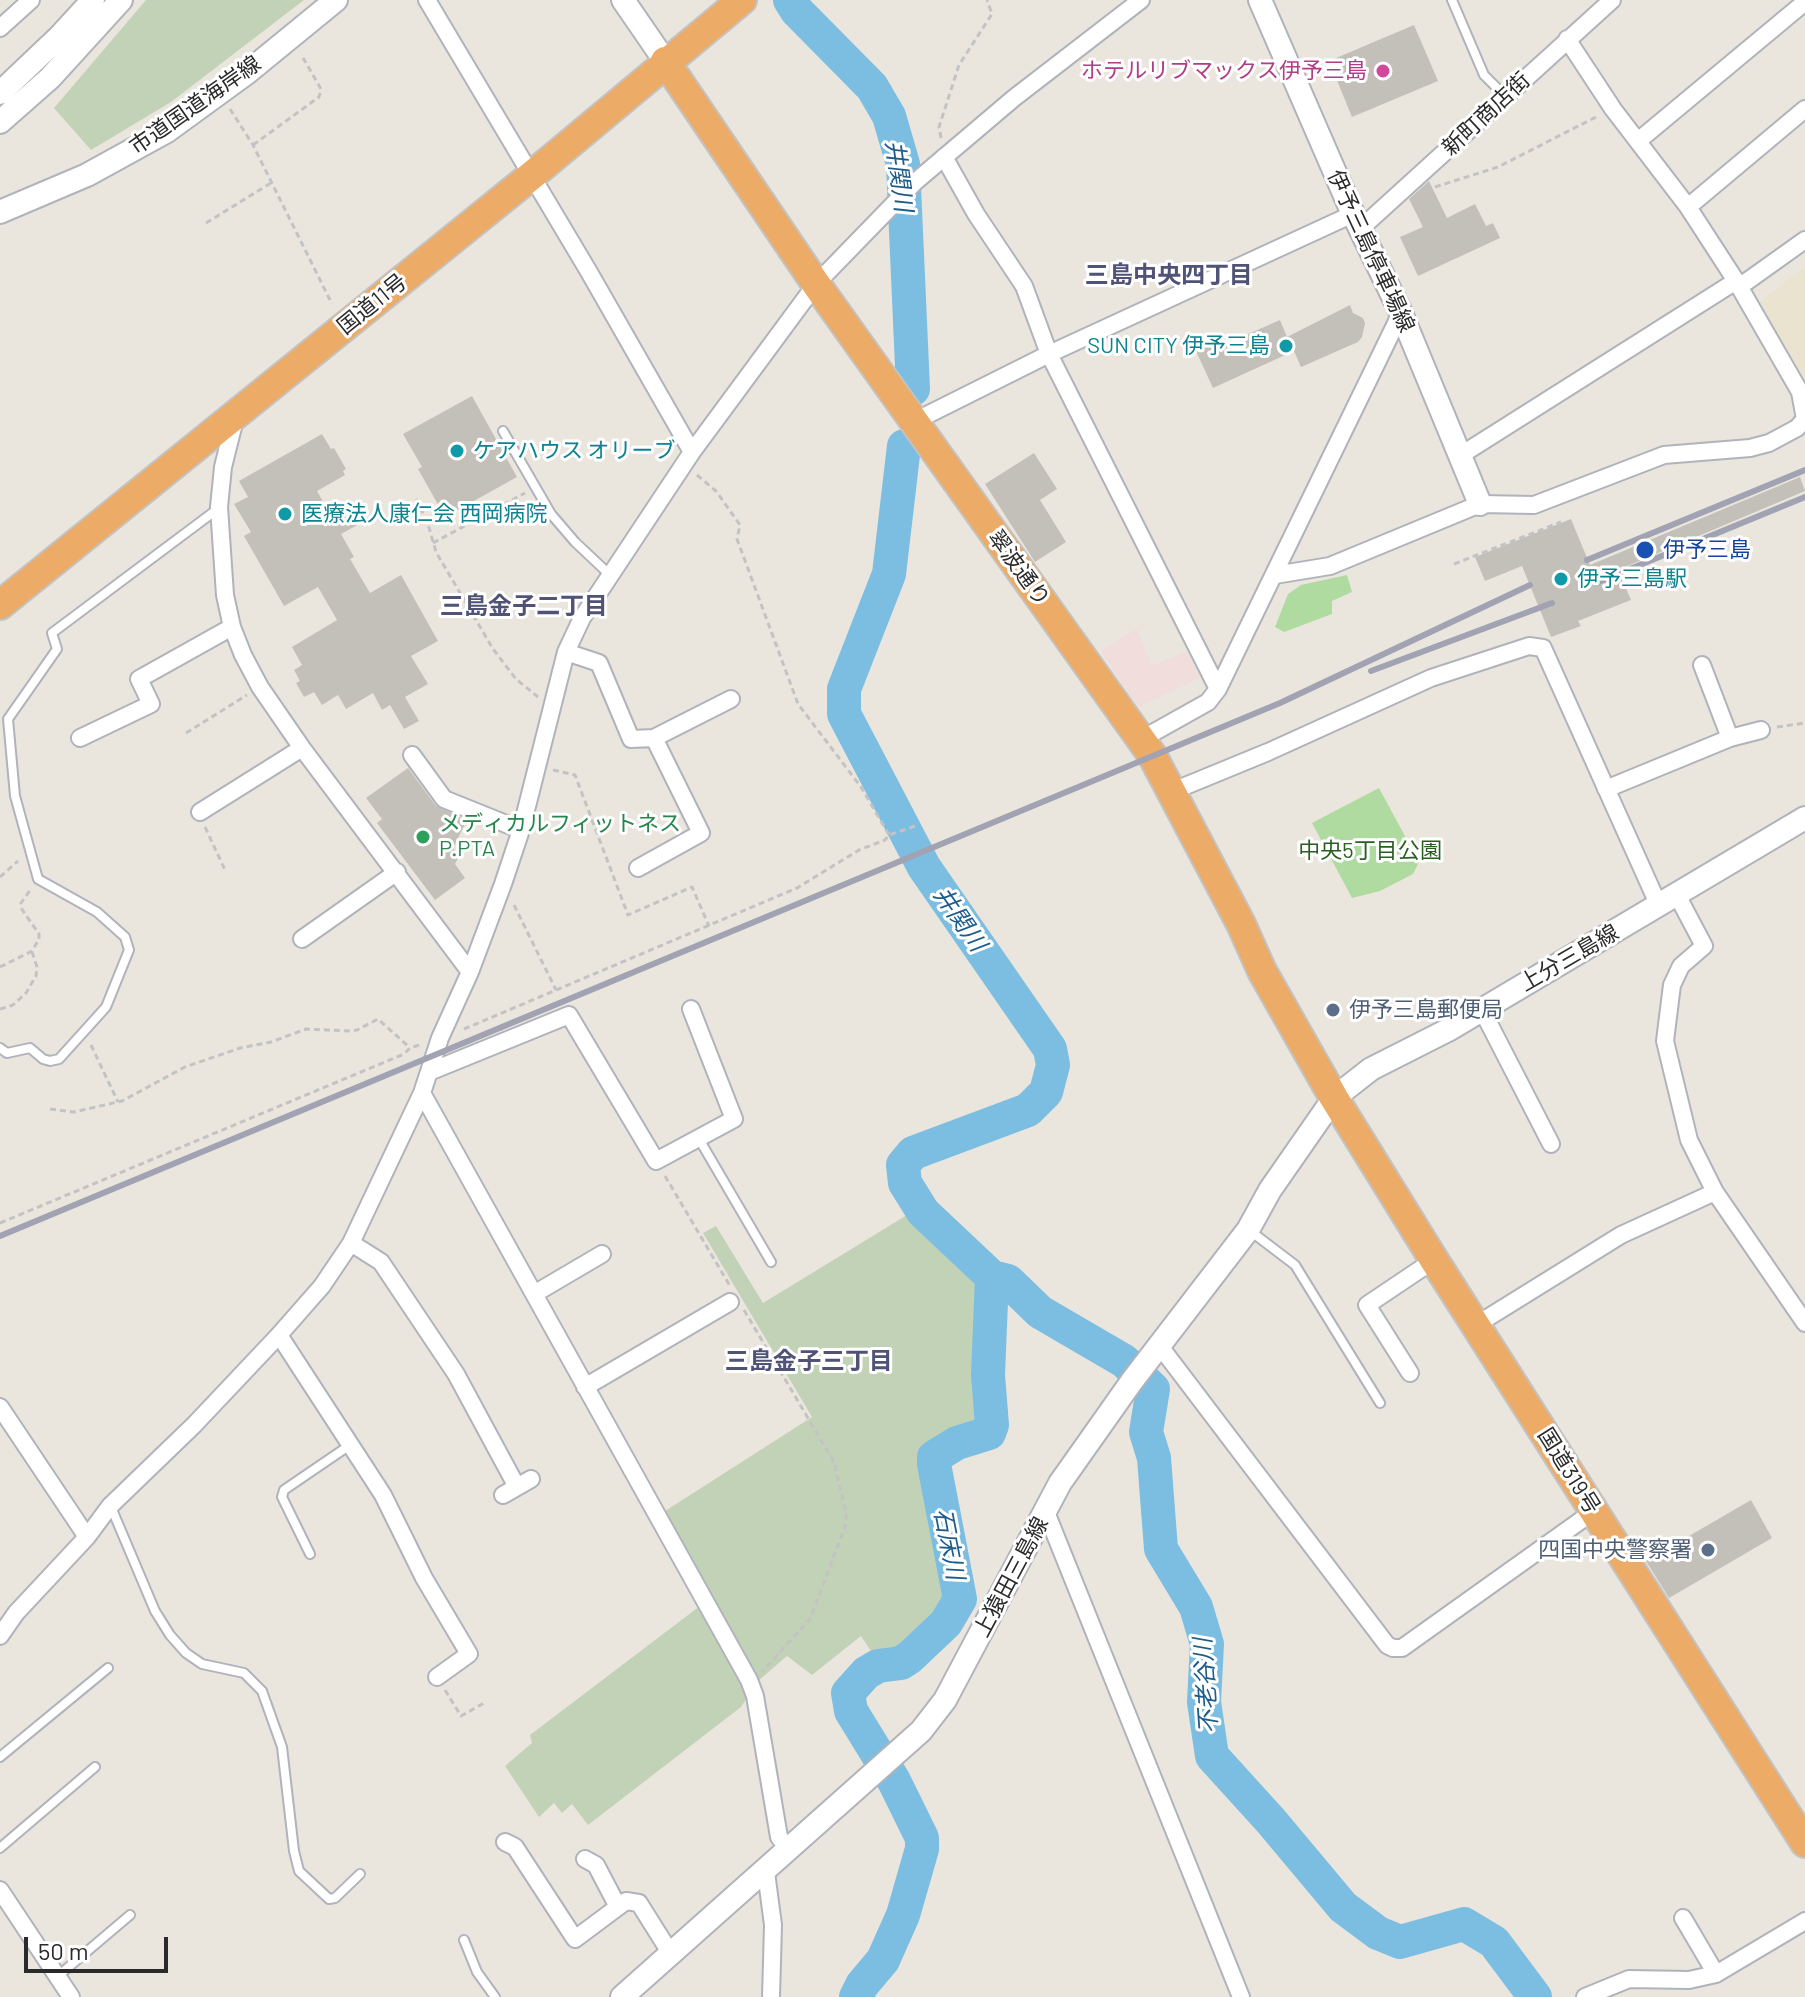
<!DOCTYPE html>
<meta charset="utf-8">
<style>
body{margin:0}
#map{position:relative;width:1805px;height:1997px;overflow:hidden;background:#eae6de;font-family:Barlow,sans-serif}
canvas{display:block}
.scale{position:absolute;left:24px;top:1937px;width:144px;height:36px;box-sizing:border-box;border:4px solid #2a2a2a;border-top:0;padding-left:10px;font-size:24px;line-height:28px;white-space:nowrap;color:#2a2a2a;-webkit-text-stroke:6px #fff;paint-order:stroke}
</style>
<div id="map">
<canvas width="1805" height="1997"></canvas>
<div class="scale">50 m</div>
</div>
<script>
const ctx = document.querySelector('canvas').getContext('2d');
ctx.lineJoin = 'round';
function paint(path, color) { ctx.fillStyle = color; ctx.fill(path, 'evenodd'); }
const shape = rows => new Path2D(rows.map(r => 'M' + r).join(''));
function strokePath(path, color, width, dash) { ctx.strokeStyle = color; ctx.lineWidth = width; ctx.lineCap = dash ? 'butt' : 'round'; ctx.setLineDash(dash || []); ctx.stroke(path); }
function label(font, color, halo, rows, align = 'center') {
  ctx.font = font + ' Barlow,"Noto Sans JP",sans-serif'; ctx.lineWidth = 6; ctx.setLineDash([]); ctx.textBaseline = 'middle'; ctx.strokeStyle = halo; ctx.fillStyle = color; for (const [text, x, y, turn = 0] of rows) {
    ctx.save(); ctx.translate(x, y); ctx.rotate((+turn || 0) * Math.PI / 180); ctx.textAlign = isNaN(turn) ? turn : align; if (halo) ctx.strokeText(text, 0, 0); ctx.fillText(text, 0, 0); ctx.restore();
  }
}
paint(shape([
 [1805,266,1805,379,1759,303]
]), '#eae3cf');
paint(shape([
 [1137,629,1151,666,1187,651,1199,678,1138,707,1100,651]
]), '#f0dddc');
paint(shape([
 [1347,575,1352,592,1332,601,1332,614,1284,632,1275,627,1288,594,1301,585],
 [1379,788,1419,862,1413,874,1380,891,1352,898,1312,823]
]), '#afdba0');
paint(shape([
 [146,0,304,0,171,102,91,150,54,108],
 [912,1212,984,1283,983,1347,988,1416,985,1426,932,1451,923,1466,951,1597,945,1615,902,1653,877,1660,861,1636,812,1675,787,1656,758,1681,741,1707,588,1825,572,1804,562,1813,554,1803,539,1817,505,1766,532,1743,530,1735,700,1606,662,1513,812,1417,703,1233,716,1226,763,1303]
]), '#c2d2b7');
strokePath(shape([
 [790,0,797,11,872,87,889,116,903,164,913,389],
 [904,446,889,574,844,689,844,714,924,867,1050,1049,1053,1065,1046,1092,1028,1110,913,1153,903,1165,905,1183,923,1212,992,1277,1008,1281,1040,1312,1124,1361,1153,1389,1146,1432,1154,1458,1161,1549,1196,1607,1207,1644,1204,1702,1212,1756,1271,1821,1343,1907,1378,1933,1400,1942,1464,1924,1494,1942,1535,1997],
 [856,1997,862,1985,883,1960,903,1915,922,1849,922,1838,894,1781,851,1711,848,1693,866,1673,878,1666,901,1663,910,1657,946,1623,960,1599,934,1464,934,1457,957,1443,989,1433,992,1425,988,1375,992,1277]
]), '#7cbee1', 34);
paint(shape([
 [1414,25,1438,81,1352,117,1329,61],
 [1429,181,1447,218,1475,204,1486,226,1493,223,1500,238,1418,276,1400,237,1423,227,1409,199],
 [1350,305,1353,313,1363,318,1365,323,1362,337,1358,342,1301,367,1294,351,1213,388,1195,349,1211,342,1214,349,1280,320,1287,337],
 [472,396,517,477,445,517,418,469,422,467,403,434],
 [322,434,331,449,334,448,346,469,343,471,345,475,317,491,334,521,361,506,368,519,341,534,354,557,350,559,370,593,401,575,438,641,411,656,428,684,405,697,419,721,404,729,390,705,382,710,373,693,346,709,338,695,322,705,314,692,304,697,296,683,300,681,294,670,302,665,292,647,337,620,318,587,284,606,244,536,251,532,234,504,248,497,239,481],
 [1034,453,1057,489,1040,500,1066,542,1035,562,985,484],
 [1800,477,1805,491,1618,570,1631,600,1578,621,1581,626,1551,637,1522,566,1485,581,1475,557,1571,519,1590,565],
 [408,768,436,806,467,820,453,848,459,856,455,864,465,878,435,900,377,823,382,819,366,798],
 [1751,1500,1772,1538,1669,1598,1646,1561]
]), '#c3c0b9');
const lane = shape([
 [1452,0,1484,75,1505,96],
 [503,431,551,514,575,542,610,575],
 [0,1048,7,1053,30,1048,43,1059,50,1061,59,1059,106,1007,129,950,125,937,97,912,38,879,15,796,8,719,57,649,52,633,219,508],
 [699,1139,771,1262],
 [1249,1230,1295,1265,1380,1403],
 [111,1507,155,1611,170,1635,186,1653,202,1664,244,1673,262,1691,282,1747,294,1851,299,1871,329,1899,335,1898,360,1874],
 [310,1554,282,1497,284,1490,350,1445],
 [0,1757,108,1668],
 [0,1848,95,1767],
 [464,1940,477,1972,495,1997],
 [58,1976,130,1915]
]);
const street = shape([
 [427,0,589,272,692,452],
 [0,28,31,0],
 [1638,141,1805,2],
 [944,157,976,214,1024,286,1049,354,1218,689],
 [1688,207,1805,109],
 [1360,229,1612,0],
 [1739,287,1805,240],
 [236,415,223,467,219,507,225,595,232,627,243,655,260,687,302,748,470,972],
 [913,422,1049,354,1353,214],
 [1461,455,1736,281],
 [1275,575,1330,566,1480,504,1534,505,1664,455,1750,448,1769,443,1797,428,1805,419,1800,392,1736,281,1688,207,1613,109,1567,39],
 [566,652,599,663,631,739,654,738,701,833,638,868],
 [1702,665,1730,738],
 [80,738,151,704,139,679,232,627],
 [654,738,731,699],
 [1142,739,1208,702,1218,689,1401,313],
 [412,755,444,799,521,830],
 [1606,789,1730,738,1761,730],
 [1173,791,1268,752,1431,678,1529,646,1543,648,1659,906],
 [200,812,302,748],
 [1677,895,1704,946,1681,966,1672,985,1665,1041,1689,1140,1715,1192,1805,1323],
 [302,939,397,872],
 [1482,1010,1551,1144],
 [429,1072,569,1015,656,1161,734,1119,691,1009],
 [422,1093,749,1680,755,1696,779,1837,789,1850],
 [351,1243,381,1262,456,1374,517,1487],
 [534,1294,602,1254],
 [1476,1325,1621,1235,1715,1192],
 [279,1335,383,1495,424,1578,469,1654,437,1677],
 [1159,1345,1387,1645,1393,1648,1402,1648,1594,1511],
 [1410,1373,1367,1305,1434,1260],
 [585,1387,730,1302],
 [0,1407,87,1537],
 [503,1495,531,1479],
 [1046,1512,1241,1997],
 [0,1636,16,1613,87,1537,110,1506,194,1425,279,1335,322,1286,351,1243,422,1093,440,1038,470,972,503,884,521,830,566,652,582,618,692,452,816,284,915,182,1014,98,1141,0],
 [505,1842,515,1847,575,1939,626,1901,639,1903,671,1954],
 [585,1859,596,1865,618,1907],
 [766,1872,773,1925,771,1997],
 [0,1890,71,1997],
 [1683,1918,1716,1974],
 [1585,1997,1629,1979,1689,1980,1716,1974,1805,1921]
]);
const secondary = shape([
 [623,0,665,61],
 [1260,0,1353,214,1401,313,1480,504],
 [0,93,59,37,93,0],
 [0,122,50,78,121,0],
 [0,212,87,175,167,131,248,72,336,0],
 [622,1997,921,1731,945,1700,1060,1483,1132,1381,1248,1230,1270,1190,1334,1098,1371,1069,1448,1030,1805,818]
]);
const highway = shape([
 [665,61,816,284,1152,755,1241,924,1262,971,1334,1098,1434,1260,1805,1843],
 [0,605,531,176,742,0]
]);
strokePath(lane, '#b1b3bc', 12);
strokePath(street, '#b1b3bc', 20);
strokePath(secondary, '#b1b3bc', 26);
strokePath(highway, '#c3c3c3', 32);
strokePath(shape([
 [230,109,253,145,332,304],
 [941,138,939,127,959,65,992,14,987,0],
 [253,145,319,97,321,89,302,56],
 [1435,187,1498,167,1596,117],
 [206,223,271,183],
 [697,475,716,491,740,525,737,539,798,704,861,787,889,835],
 [416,499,428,524,436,552,493,649,516,679,538,697],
 [433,543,525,493],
 [1454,564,1561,522],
 [1777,727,1805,723],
 [186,733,247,695],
 [553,770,575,775,628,915,692,887,709,926],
 [205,827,225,870],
 [0,877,18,861],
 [514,905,556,990],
 [0,967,32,951,39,939,39,934,21,908,21,903,31,889],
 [0,1009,13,1005,26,993,36,976,37,967,32,952],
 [464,1029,797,888,859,850,885,840,889,835,915,826],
 [91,1045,118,1102],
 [50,1109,74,1112,122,1101,185,1067,240,1048,271,1042,306,1029,348,1031,357,1030,378,1019,409,1047],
 [665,1176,730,1286],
 [0,1223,404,1054,410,1048,419,1045],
 [744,1310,834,1462,846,1512,846,1524,810,1619,762,1672],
 [445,1690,461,1716,484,1703]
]), '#c3c3c3', 3, [6, 4]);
strokePath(lane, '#fff', 8);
strokePath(street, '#fff', 16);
strokePath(secondary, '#fff', 22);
strokePath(highway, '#ecab67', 28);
strokePath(shape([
 [1587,560,1805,470],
 [1596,583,1805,497],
 [1371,671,1552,603],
 [0,1236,1280,703,1530,585]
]), '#a1a2b2', 6);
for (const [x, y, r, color] of [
 [1383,71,8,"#d1479c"],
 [1286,346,8,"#0f9aa8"],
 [457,451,8,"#0f9aa8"],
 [285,514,8,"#0f9aa8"],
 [1645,550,10,"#1a4fb4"],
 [1561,579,8,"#0f9aa8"],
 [423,837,8,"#2e9e5b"],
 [1333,1010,8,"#5c6f8a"],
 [1708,1550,8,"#5c6f8a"]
]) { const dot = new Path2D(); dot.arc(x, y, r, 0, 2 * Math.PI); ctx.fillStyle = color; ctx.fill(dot); strokePath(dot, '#fff', 3); }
label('22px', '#b23c85', '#fff', [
 ["ホテルリブマックス伊予三島",1367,71]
], 'right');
label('22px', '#2a2a2a', '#fff', [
 ["市道国道海岸線",195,105,-35],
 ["新町商店街",1486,114,-43],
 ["伊予三島停車場線",1371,251,65],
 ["国道11号",372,304,-39],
 ["翠波通り",1019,568,54],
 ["上分三島線",1569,958,-30],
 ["国道319号",1569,1471,58],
 ["上猿田三島線",1011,1577,-62]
]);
label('22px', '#0d838f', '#fff', [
 ["SUN CITY 伊予三島",1270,346,"right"],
 ["ケアハウス オリーブ",473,451],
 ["医療法人康仁会 西岡病院",301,514],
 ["伊予三島駅",1577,579]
], 'left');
label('22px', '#164399', '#fff', [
 ["伊予三島",1663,550]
], 'left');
label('22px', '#27864d', '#fff', [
 ["メディカルフィットネス",439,824],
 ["P.PTA",439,849]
], 'left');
label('22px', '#2a5f22', '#fff', [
 ["中央5丁目公園",1370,851]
]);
label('22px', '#4e5e75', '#fff', [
 ["伊予三島郵便局",1349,1010],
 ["四国中央警察署",1692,1550,"right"]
], 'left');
label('italic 24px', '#1d5c8b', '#fff', [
 ["井関川",899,176,82],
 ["井関川",960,919,55],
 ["石床川",949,1544,79],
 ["不老谷川",1206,1686,-94]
]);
label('bold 24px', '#505375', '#fff', [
 ["三島中央四丁目",1169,275],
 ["三島金子二丁目",524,606],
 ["三島金子三丁目",809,1361]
]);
</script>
